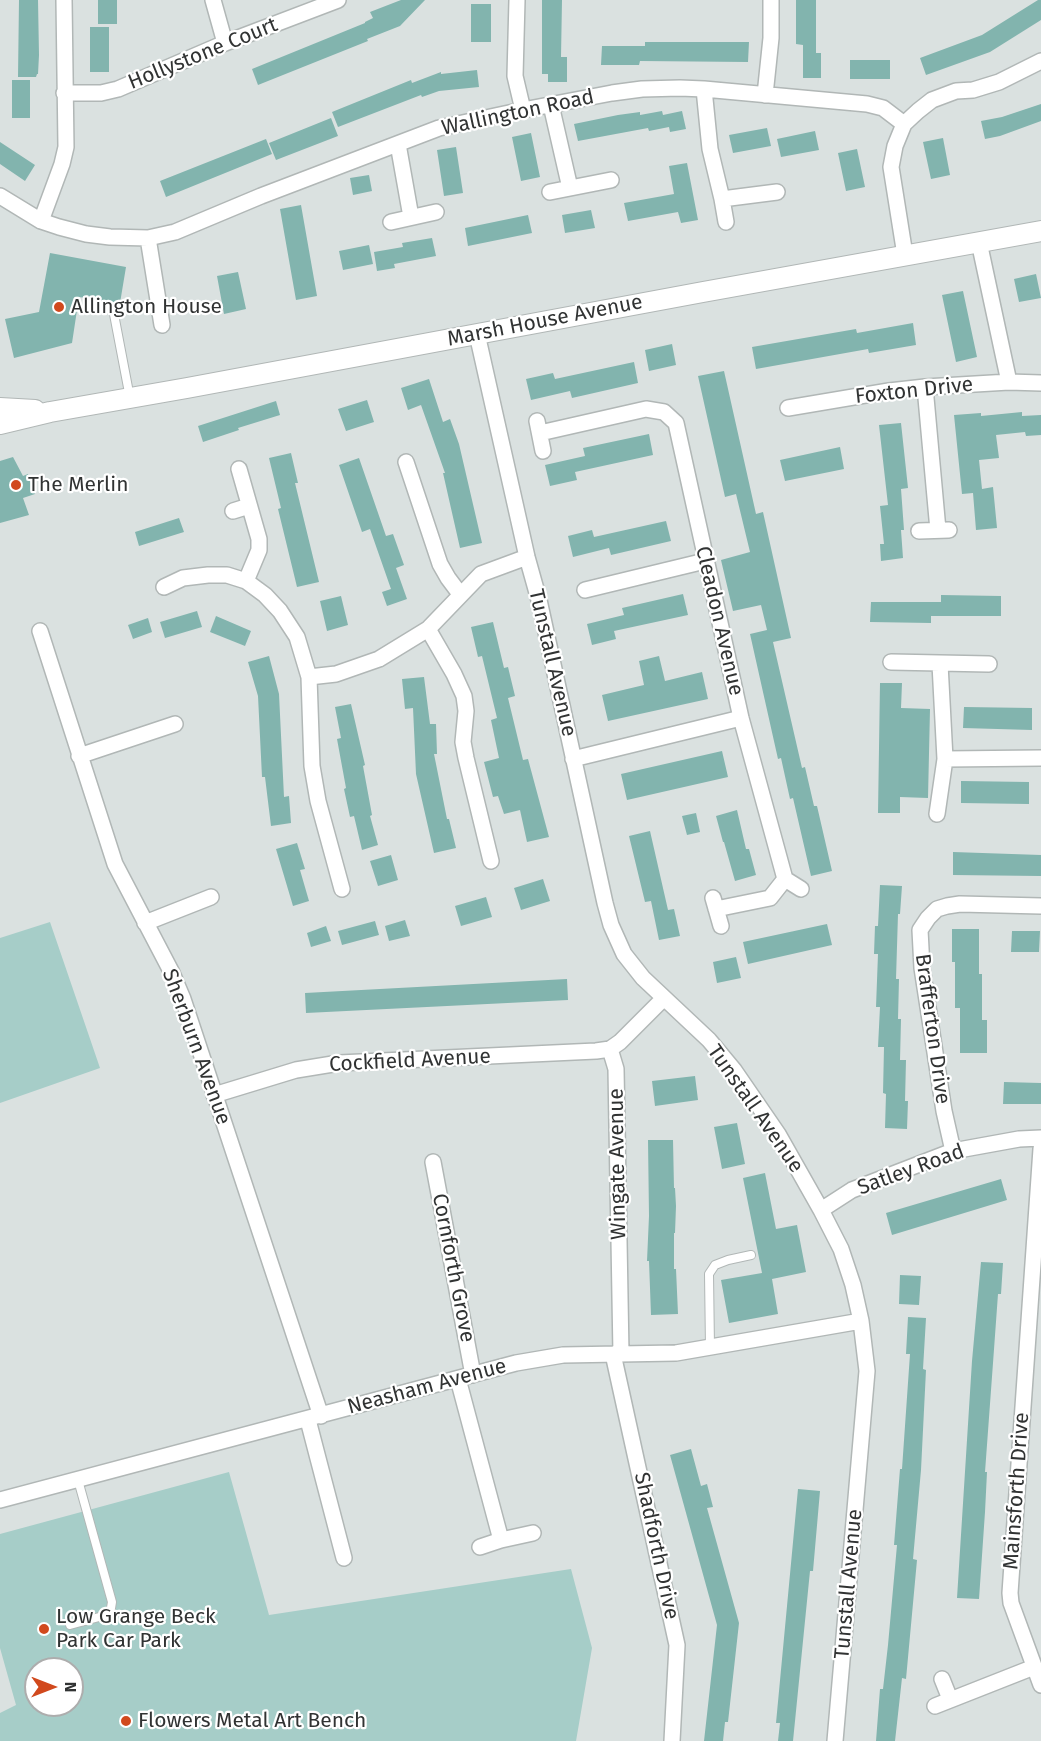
<!DOCTYPE html>
<style>
body{margin:0}
#map{position:relative;width:1041px;height:1741px;overflow:hidden;background:#dae1e0;font-family:"Fira Sans",sans-serif}
canvas{display:block}
.north{position:absolute;left:24px;top:1657px;width:60px;height:60px;box-sizing:border-box;background:#fff;border:2px solid #adadad;border-radius:50%;rotate:90deg;font-size:16px;font-weight:700;line-height:24px;text-align:center;color:#313333}
.north::after{content:'';display:block;margin:auto;width:21px;height:27px;background:#d1491d;clip-path:polygon(50% 0,100% 100%,50% 72%,0 100%)}
</style>
<div id="map">
<canvas width="1041" height="1741"></canvas>
<div class="north">N</div>
</div>
<script>
const ctx = document.querySelector('canvas').getContext('2d');
ctx.lineJoin = 'round';
function paint(path, color) { ctx.fillStyle = color; ctx.fill(path, 'evenodd'); }
const shape = rows => new Path2D(rows.map(r => 'M' + r).join(''));
function strokePath(path, color, width, dash) { ctx.strokeStyle = color; ctx.lineWidth = width; ctx.lineCap = dash ? 'butt' : 'round'; ctx.setLineDash(dash || []); ctx.stroke(path); }
function label(font, color, halo, rows, align = 'center') {
  ctx.font = font + ' "Fira Sans",sans-serif'; ctx.lineWidth = 4.5; ctx.setLineDash([]); ctx.textBaseline = 'middle'; ctx.strokeStyle = halo; ctx.fillStyle = color; for (const [text, x, y, turn = 0] of rows) {
    ctx.save(); ctx.translate(x, y); ctx.rotate((+turn || 0) * Math.PI / 180); ctx.textAlign = isNaN(turn) ? turn : align; if (halo) ctx.strokeText(text, 0, 0); ctx.fillText(text, 0, 0); ctx.restore();
  }
}
paint(shape([
 [50,922,100,1068,0,1103,0,938],
 [229,1472,269,1615,571,1569,592,1648,576,1741,0,1741,0,1713,16,1705,0,1648,0,1534],
 [36,1669,72,1669,72,1705,36,1705]
]), '#a6cdc8');
paint(shape([
 [19,0,38,0,39,55,38,74,37,74,36,77,18,77],
 [98,0,117,0,117,24,98,24],
 [401,0,425,0,400,26,367,39,368,41,258,85,252,69,365,23,365,22,373,18,370,12],
 [542,0,562,0,561,57,567,57,567,82,548,82,548,74,542,74],
 [796,0,816,0,816,53,821,53,821,78,803,78,803,45,796,44],
 [1038,0,1041,0,1041,20,990,52,926,75,920,58,982,35],
 [471,4,491,4,491,42,471,42],
 [90,27,109,27,109,72,90,72],
 [645,42,749,42,748,62,640,61,639,65,601,65,602,46,645,46],
 [850,60,890,60,890,79,850,79],
 [477,70,479,87,439,91,422,97,421,95,338,127,332,112,411,80,412,83,441,72,441,74],
 [12,80,30,80,30,118,12,118],
 [1041,104,1041,121,1000,136,985,139,981,121,1002,117],
 [662,111,663,115,682,111,686,129,670,132,669,127,649,131,648,128,578,141,574,124,618,115,640,112,640,115],
 [331,118,338,136,276,160,269,143],
 [767,128,771,146,733,153,729,135],
 [815,131,819,150,781,157,777,139],
 [531,133,540,177,521,181,512,137],
 [943,138,950,175,931,179,923,142],
 [266,139,272,154,166,197,160,181],
 [0,142,35,165,25,181,0,164],
 [456,147,463,193,444,196,437,150],
 [857,149,865,187,846,191,838,153],
 [687,163,698,220,681,223,678,212,628,221,624,203,674,194,669,166],
 [369,175,372,191,353,195,350,178],
 [301,205,317,296,296,300,280,209],
 [591,210,595,228,565,233,562,215],
 [528,215,532,233,468,246,465,228],
 [432,238,436,256,394,264,395,268,377,271,374,252,403,247,402,243],
 [369,245,373,264,343,270,339,251],
 [50,253,126,267,120,303,79,297,72,343,14,358,5,319,39,312],
 [238,272,246,309,224,314,217,276],
 [1036,274,1041,298,1019,302,1014,279],
 [963,291,977,357,956,362,942,295],
 [913,323,916,345,869,353,868,349,756,369,752,347,856,329,857,333],
 [672,344,676,365,649,371,645,350],
 [634,362,638,383,572,398,570,391,531,400,526,379,553,373,555,379],
 [724,371,756,514,763,512,791,638,773,642,802,768,805,767,814,806,817,806,832,871,811,876,793,798,790,799,781,758,778,759,750,634,767,630,761,605,733,611,721,560,750,552,736,494,725,497,698,376],
 [429,379,443,422,450,419,459,444,482,543,460,548,443,473,445,473,421,405,408,410,401,388],
 [367,400,374,422,346,431,338,409],
 [276,401,280,415,238,428,239,430,203,442,198,426],
 [1022,412,1022,416,1041,415,1041,435,1026,436,1025,432,996,435,999,458,979,460,982,489,993,487,997,528,976,530,973,493,962,494,954,415,981,413,981,416],
 [901,423,908,488,901,489,904,530,901,530,903,558,881,561,880,544,884,544,880,506,888,505,879,425],
 [649,434,653,455,575,472,577,480,550,486,545,465,585,456,583,448],
 [840,447,844,469,785,481,780,460],
 [291,453,298,483,295,483,319,582,297,587,278,509,281,508,269,458],
 [13,457,23,476,28,474,35,494,23,498,29,515,0,523,0,461],
 [359,458,386,536,393,534,404,565,396,568,407,599,387,606,382,592,391,589,370,529,362,532,339,465],
 [179,518,184,532,139,546,135,532],
 [666,521,671,541,611,555,609,548,573,557,568,536,592,530,594,537],
 [683,594,688,615,614,631,616,639,592,645,587,624,624,615,622,608],
 [941,595,1001,596,1001,616,931,616,931,623,870,622,871,602,941,602],
 [341,596,348,625,327,631,320,601],
 [197,611,202,627,165,638,160,622],
 [216,616,251,631,245,646,210,632],
 [148,618,152,632,133,639,128,625],
 [493,622,504,668,508,667,515,696,508,698,523,760,528,759,549,837,527,842,520,810,504,814,498,796,493,797,484,762,499,758,491,720,497,718,482,656,478,657,471,627],
 [269,656,279,694,284,797,289,796,291,823,271,826,265,777,262,777,258,696,248,662],
 [659,656,665,681,702,672,708,699,608,721,602,695,644,685,639,661],
 [424,677,430,724,436,724,437,754,434,754,447,819,449,819,456,848,434,853,416,774,413,708,405,709,402,679],
 [880,683,902,683,901,708,930,709,928,798,900,797,900,813,878,813],
 [351,704,365,765,363,766,372,815,370,816,378,845,362,850,354,816,350,817,344,789,346,788,337,739,341,738,335,707],
 [964,707,1032,708,1032,730,963,728],
 [722,751,728,777,627,800,621,774],
 [961,781,1029,782,1029,804,961,803],
 [737,810,746,849,749,849,756,875,735,881,724,842,723,842,716,816],
 [696,813,700,832,687,835,682,816],
 [650,831,668,910,674,909,680,936,659,940,651,901,645,902,629,836],
 [297,843,305,869,300,870,309,901,293,906,276,849],
 [953,852,1041,855,1041,876,953,875],
 [391,855,398,880,378,886,370,861],
 [543,879,550,901,521,910,514,888],
 [880,885,902,886,900,914,898,914,896,979,899,979,898,1019,901,1019,900,1060,906,1060,905,1101,908,1101,907,1129,885,1128,886,1094,883,1093,884,1047,878,1047,880,1007,876,1007,878,954,874,954,875,926,878,926],
 [486,897,492,917,461,926,455,906],
 [405,920,410,936,389,941,385,926],
 [375,921,379,935,342,945,338,931],
 [827,924,832,945,748,964,743,942],
 [326,926,331,941,311,947,307,933],
 [952,929,979,929,979,974,982,974,982,1020,987,1020,987,1053,960,1053,960,1008,955,1008,955,962,952,962],
 [1012,931,1040,931,1039,952,1011,952],
 [736,957,741,978,717,983,713,962],
 [567,979,568,1000,306,1013,305,993],
 [695,1076,698,1100,655,1106,652,1081],
 [1004,1082,1041,1083,1041,1104,1003,1104],
 [737,1123,745,1164,722,1169,714,1127],
 [648,1140,673,1140,674,1188,675,1188,676,1206,675,1233,674,1233,674,1269,676,1269,678,1314,651,1315,649,1261,647,1261,649,1216],
 [765,1173,776,1229,797,1225,806,1272,772,1279,778,1314,729,1323,721,1280,762,1273,743,1178],
 [1001,1179,1007,1200,892,1235,886,1213],
 [981,1262,1003,1263,1001,1294,998,1294,993,1363,985,1472,987,1472,985,1512,979,1599,957,1598,972,1361],
 [900,1275,921,1276,919,1305,899,1304],
 [908,1317,926,1318,923,1369,926,1370,921,1470,913,1559,917,1560,906,1679,902,1678,895,1741,876,1741,880,1689,883,1689,888,1645,897,1545,894,1545,900,1469,902,1469,910,1354,906,1354],
 [691,1449,701,1486,707,1484,713,1507,707,1508,739,1623,728,1722,725,1722,723,1741,704,1741,717,1625,670,1455],
 [798,1489,820,1491,813,1571,810,1571,793,1741,778,1741,780,1723,776,1723]
]), '#82b4ae');
const service = shape([
 [113,309,130,398],
 [710,1348,709,1274,715,1265,728,1260,751,1255],
 [70,1625,110,1614,112,1602,78,1480]
]);
const minor = shape([
 [213,0,225,43],
 [517,0,515,76,523,110],
 [704,89,710,149,722,199],
 [64,93,101,93,118,89,225,43,338,0],
 [765,95,771,38,771,0],
 [551,105,570,188],
 [398,144,411,217],
 [550,192,611,180],
 [0,196,41,221,59,227,86,234,110,237,148,238,175,232,261,196,439,128,523,110,612,93,642,89,680,88,704,89,867,104,883,108,904,124],
 [41,221,62,164,66,147,64,0],
 [391,222,436,212],
 [726,222,722,199,777,192],
 [148,238,162,325],
 [979,242,1009,382],
 [905,255,891,167,895,146,904,124,918,111,932,100,956,91,973,90,999,82,1041,61],
 [477,334,527,557,539,600,605,903,611,925,624,954,643,978,709,1040,734,1070,778,1134,821,1210,841,1249,853,1285,861,1321,867,1371,835,1741],
 [925,387,938,530],
 [788,408,889,391,925,387,1009,382,1041,383],
 [537,421,543,451],
 [540,433,646,409,664,412,676,423,741,718,785,879,770,898,716,909],
 [406,462,440,564,448,578,460,594],
 [239,469,259,539,259,550,246,581],
 [233,511,249,506],
 [919,531,949,530],
 [164,587,183,578,208,575,227,575,246,581,265,595,280,611,297,637,309,677,312,766,318,801,342,889],
 [585,590,705,561],
 [428,629,454,674,464,696,466,711,463,742,466,758,491,861],
 [40,631,115,864,172,973,183,999,321,1416],
 [891,662,989,664],
 [309,677,336,674,379,659,428,629,481,574,527,557],
 [79,756,175,724],
 [573,759,741,718],
 [945,759,1041,758],
 [937,814,945,759,940,664],
 [785,879,801,889],
 [713,898,721,926],
 [145,923,211,897],
 [214,1095,296,1070,339,1063,596,1051,610,1049],
 [1041,1149,1010,1593,1011,1603,1041,1685],
 [953,1151,944,1111,922,968,920,930,928,918,937,909,947,906,960,904,1041,906],
 [433,1162,473,1375],
 [821,1210,852,1190,953,1151,1019,1139,1041,1138],
 [613,1354,677,1645,672,1741],
 [621,1354,616,1069,610,1049,620,1042,664,998],
 [458,1379,501,1540],
 [308,1420,344,1558],
 [0,1500,516,1363,563,1355,676,1353,861,1321],
 [480,1547,501,1540,533,1533],
 [942,1679,950,1699],
 [935,1706,1034,1667]
]);
const tertiary = shape([
 [0,408,35,410],
 [0,424,50,412,187,388,703,292,1041,231]
]);
strokePath(service, '#b1b7b6', 10);
strokePath(minor, '#b1b7b6', 18);
strokePath(tertiary, '#b1b7b6', 22);
strokePath(service, '#fff', 8);
strokePath(minor, '#fff', 15);
strokePath(tertiary, '#fff', 20);
for (const [x, y, r, color] of [
 [59,307,6,"#d1491d"],
 [16,485,6,"#d1491d"],
 [44,1629,6,"#d1491d"],
 [126,1721,6,"#d1491d"]
]) { const dot = new Path2D(); dot.arc(x, y, r, 0, 2 * Math.PI); ctx.fillStyle = color; ctx.fill(dot); strokePath(dot, '#fff', 2); }
label('21px', '#313333', '#fff', [
 ["Hollystone Court",203,54,-22],
 ["Wallington Road",518,113,-12],
 ["Marsh House Avenue",545,321,-11],
 ["Foxton Drive",914,391,-6],
 ["Cleadon Avenue",719,621,77],
 ["Tunstall Avenue",552,663,77],
 ["Brafferton Drive",932,1029,82],
 ["Sherburn Avenue",196,1047,70],
 ["Cockfield Avenue",410,1061,-3],
 ["Tunstall Avenue",755,1109,55],
 ["Wingate Avenue",618,1164,-91],
 ["Satley Road",911,1170,-20],
 ["Cornforth Grove",453,1268,79],
 ["Neasham Avenue",427,1387,-15],
 ["Mainsforth Drive",1017,1491,-86],
 ["Shadforth Drive",656,1546,78],
 ["Tunstall Avenue",849,1584,-85]
]);
label('21px', '#313333', '#fff', [
 ["Allington House",71,307],
 ["The Merlin",28,485],
 ["Low Grange Beck",56,1617],
 ["Park Car Park",56,1641],
 ["Flowers Metal Art Bench",138,1721]
], 'left');
</script>
